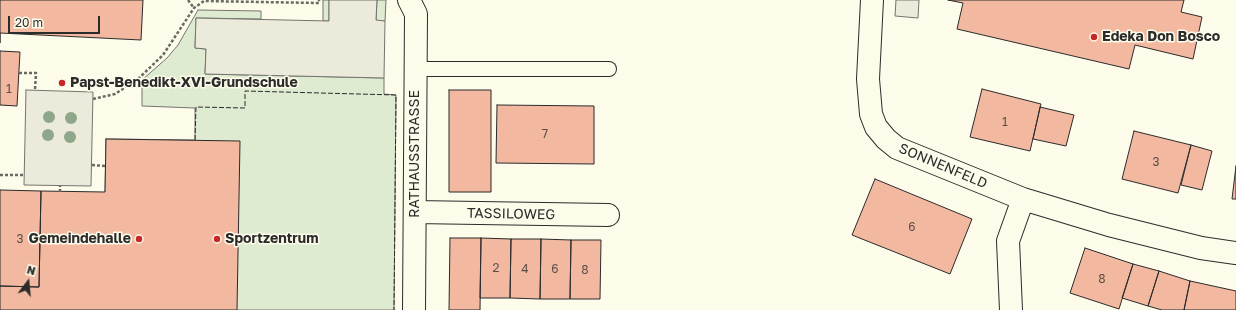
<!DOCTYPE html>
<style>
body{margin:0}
#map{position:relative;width:1236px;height:310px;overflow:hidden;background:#fdfbea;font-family:"Golos Text",sans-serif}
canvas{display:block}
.north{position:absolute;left:8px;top:262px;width:40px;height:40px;-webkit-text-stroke:3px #fdfbea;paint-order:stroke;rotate:16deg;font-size:11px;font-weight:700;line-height:16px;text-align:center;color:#2b2b2b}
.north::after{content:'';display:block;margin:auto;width:14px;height:18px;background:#2b2b2b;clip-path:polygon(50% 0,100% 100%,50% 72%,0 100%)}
.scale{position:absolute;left:8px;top:16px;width:92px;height:18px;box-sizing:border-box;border:2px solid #2b2b2b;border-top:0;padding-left:5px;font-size:12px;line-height:14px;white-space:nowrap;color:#2b2b2b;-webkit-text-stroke:3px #fdfbea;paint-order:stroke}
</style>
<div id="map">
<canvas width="1236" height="310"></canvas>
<div class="north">N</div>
<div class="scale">20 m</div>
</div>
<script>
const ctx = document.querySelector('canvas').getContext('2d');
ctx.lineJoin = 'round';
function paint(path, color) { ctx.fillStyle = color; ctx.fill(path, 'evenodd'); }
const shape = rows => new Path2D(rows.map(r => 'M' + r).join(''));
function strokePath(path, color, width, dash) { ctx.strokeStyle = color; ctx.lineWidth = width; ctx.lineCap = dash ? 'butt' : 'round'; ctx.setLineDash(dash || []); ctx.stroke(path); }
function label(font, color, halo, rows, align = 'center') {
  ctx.font = font + ' "Golos Text",sans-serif'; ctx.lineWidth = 3; ctx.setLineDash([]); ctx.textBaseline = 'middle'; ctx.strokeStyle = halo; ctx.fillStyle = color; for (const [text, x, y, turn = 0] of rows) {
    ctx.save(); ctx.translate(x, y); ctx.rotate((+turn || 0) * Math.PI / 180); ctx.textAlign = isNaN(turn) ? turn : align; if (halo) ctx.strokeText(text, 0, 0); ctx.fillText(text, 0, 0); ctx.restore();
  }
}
const green = shape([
 [323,0,329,0,329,21,323,21,323,0],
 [377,0,386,0,385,21,376,21,377,0],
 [198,10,261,11,261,19,196,18,195,48,206,49,205,74,384,78,384,94,396,95,394,310,0,310,105,192,106,139,195,140,195,108,142,106,142,80,167,58,178,45,198,10]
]);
paint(green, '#deebd1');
strokePath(green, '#74746e', 1);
const parking = shape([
 [329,0,377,0,376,20,385,21,384,78,205,74,206,49,195,48,196,18,329,21,329,0],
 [896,0,919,0,918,18,895,16,896,0],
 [26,90,93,92,91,186,24,185,26,90]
]);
paint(parking, '#eceadb');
strokePath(parking, '#74746e', 1);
const building = shape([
 [0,0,143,0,141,40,0,33,0,43,0,0],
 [948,0,1184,0,1181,12,1202,17,1193,59,1135,45,1129,69,957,29,963,3,948,0],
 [0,51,20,52,17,106,0,105,0,51],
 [982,89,1041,104,1030,151,970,137,982,89],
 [449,90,491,90,491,192,449,192,449,90],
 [497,105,594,106,594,164,496,163,497,105],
 [1040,107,1074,115,1066,146,1033,139,1040,107],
 [1134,131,1191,145,1178,193,1122,179,1134,131],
 [106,139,240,141,237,310,0,310,0,286,39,287,41,191,105,192,106,139],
 [1191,145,1212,151,1202,190,1181,185,1191,145],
 [1236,166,1236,199,1232,199,1236,166],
 [875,179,972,219,950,274,852,235,875,179],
 [0,190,41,191,39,287,0,286,0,190],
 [450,238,481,238,480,310,449,310,450,238],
 [481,238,511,239,510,298,480,298,481,238],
 [511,239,541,239,540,299,510,298,511,239],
 [541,239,571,240,570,299,540,299,541,239],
 [571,240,601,240,600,299,570,299,571,240],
 [1085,248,1133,264,1119,309,1070,293,1085,248],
 [1133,264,1159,271,1148,306,1122,298,1133,264],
 [1159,271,1190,281,1184,310,1162,310,1148,306,1159,271],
 [1190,281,1236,291,1236,310,1184,310,1190,281]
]);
paint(building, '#f2b8a0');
strokePath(building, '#2b2b2b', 1);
const service = shape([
 [416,69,609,69]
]);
const minor = shape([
 [409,0,416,14,414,310],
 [872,0,868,79,871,114,876,127,886,139,897,148,1023,199],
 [415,212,608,215],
 [1011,310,1008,241,1023,199,1109,225,1201,248,1236,253]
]);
strokePath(service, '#2b2b2b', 16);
strokePath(minor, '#2b2b2b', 24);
strokePath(shape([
 [188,0,194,8],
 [19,73,36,73,35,90],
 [93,99,115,94,138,79,163,55,194,8,204,1,319,3,319,0],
 [92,165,105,166],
 [0,175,24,175],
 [60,192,60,186]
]), '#6a6964', 2.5, [3, 2]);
strokePath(service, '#fdfbea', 14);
strokePath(minor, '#fdfbea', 22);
strokePath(shape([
 [195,140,196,107,245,108,245,91,396,95,394,310]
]), '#2b2b2b', 1, [5, 2]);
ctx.fillStyle = '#8ea78a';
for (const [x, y] of [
 [49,117],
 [71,118],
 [48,135],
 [70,137]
]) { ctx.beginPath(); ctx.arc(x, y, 6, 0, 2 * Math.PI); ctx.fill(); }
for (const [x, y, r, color] of [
 [1094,37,4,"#c62828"],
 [62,83,4,"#c62828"],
 [139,239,4,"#c62828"],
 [217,239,4,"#c62828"]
]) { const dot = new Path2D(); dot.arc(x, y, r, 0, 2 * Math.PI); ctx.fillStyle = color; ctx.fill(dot); strokePath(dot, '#fdfbea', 1.5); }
label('12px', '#5d4e48', null, [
 ["1",9,89],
 ["1",1005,122],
 ["7",545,134],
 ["3",1156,162],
 ["6",912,227],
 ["3",20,239],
 ["2",496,268],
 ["4",525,269],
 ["6",555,269],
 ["8",585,270],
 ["8",1102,279]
]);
label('bold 14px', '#2b2b2b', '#fdfbea', [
 ["Edeka Don Bosco",1102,37],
 ["Papst-Benedikt-XVI-Grundschule",70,83],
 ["Gemeindehalle",131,239,"right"],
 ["Sportzentrum",225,239]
], 'left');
label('14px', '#2b2b2b', '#fdfbea', [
 ["RATHAUSSTRASSE",415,154,-90],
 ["SONNENFELD",943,166,23],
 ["TASSILOWEG",511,214,1]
]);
</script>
